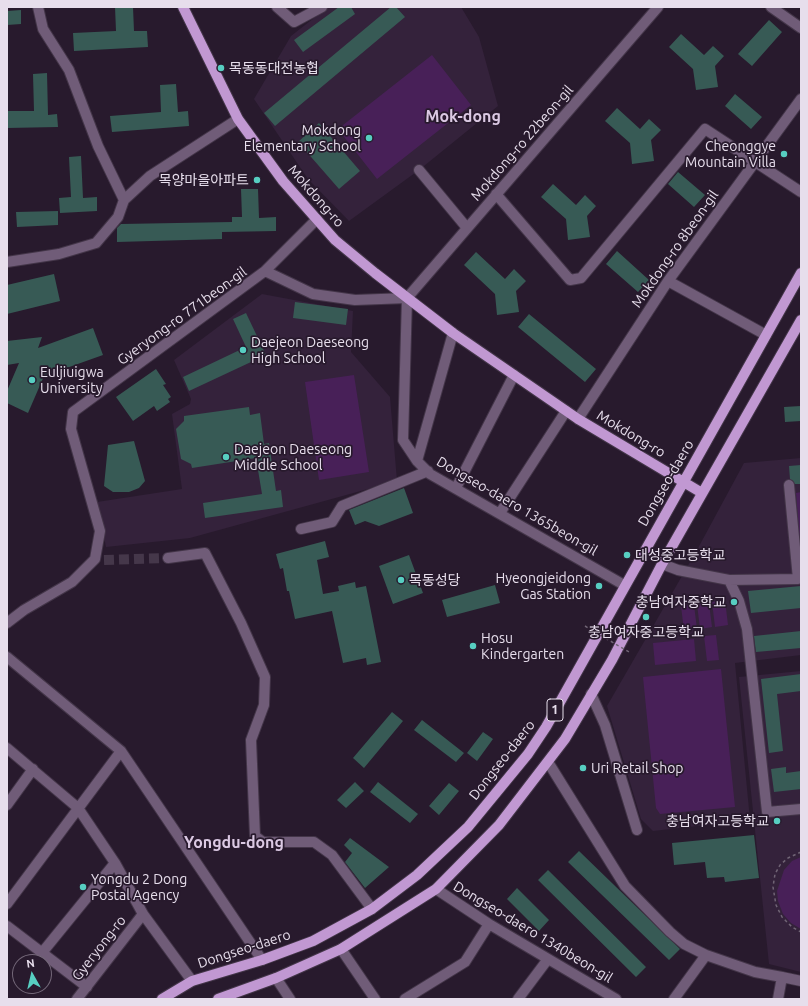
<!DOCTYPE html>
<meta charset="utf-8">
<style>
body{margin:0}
#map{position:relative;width:808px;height:1006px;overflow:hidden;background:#281a2d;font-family:Ubuntu,sans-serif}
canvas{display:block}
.frame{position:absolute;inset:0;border:8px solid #e7deec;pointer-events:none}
.north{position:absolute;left:12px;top:954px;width:40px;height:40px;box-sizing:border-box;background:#281a2d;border:1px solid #746879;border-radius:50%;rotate:352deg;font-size:11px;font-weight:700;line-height:16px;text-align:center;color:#e7deec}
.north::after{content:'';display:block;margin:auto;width:14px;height:18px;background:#57cec1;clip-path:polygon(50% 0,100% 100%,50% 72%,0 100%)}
</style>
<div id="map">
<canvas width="808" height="1006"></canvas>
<div class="frame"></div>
<div class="north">N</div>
</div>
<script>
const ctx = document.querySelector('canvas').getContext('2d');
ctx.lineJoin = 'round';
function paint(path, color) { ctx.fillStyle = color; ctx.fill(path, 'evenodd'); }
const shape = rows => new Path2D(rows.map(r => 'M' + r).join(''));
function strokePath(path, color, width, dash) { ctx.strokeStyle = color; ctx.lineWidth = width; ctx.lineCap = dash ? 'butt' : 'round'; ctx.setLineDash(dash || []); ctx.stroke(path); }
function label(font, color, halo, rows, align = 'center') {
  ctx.font = font + ' Ubuntu,"Noto Sans KR",sans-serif'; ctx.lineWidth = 3.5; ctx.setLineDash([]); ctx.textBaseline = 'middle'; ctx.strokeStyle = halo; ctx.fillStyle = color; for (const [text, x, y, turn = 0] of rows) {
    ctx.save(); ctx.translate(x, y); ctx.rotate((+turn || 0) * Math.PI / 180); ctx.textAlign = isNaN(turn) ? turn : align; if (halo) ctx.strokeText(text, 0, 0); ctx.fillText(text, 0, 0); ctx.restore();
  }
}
paint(shape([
 [328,7,461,7,479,37,498,106,419,170,349,221,308,179,254,99,291,36],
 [262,294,353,311,351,352,390,397,397,481,190,538,106,547,97,502,182,489,172,414,190,404,191,399,174,360],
 [801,458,801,655,735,663,750,820,653,831,641,819,607,706,697,550,744,463],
 [801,671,801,972,769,964,739,677]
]), '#34223b');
paint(shape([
 [432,55,471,105,377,179,338,129],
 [354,375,369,472,319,480,305,382],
 [801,492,801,559,796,493],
 [725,600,728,625,715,627,712,602],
 [709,603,712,627,700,629,697,604],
 [694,605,697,629,684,631,681,606],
 [716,635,719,660,707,661,704,636],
 [694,639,696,661,655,665,653,643],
 [721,669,735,807,660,814,656,808,643,677],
 [801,857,801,929,791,923,783,914,778,901,777,891,784,870,792,861]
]), '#482058');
paint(shape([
 [115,7,133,7,134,31,147,31,148,47,74,51,73,33,116,31],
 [339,7,351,7,355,14,303,52,294,40],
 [391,7,396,7,405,17,275,126,264,113],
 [21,10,21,24,7,25,7,11],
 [769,20,782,32,752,66,738,54],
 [681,34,704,55,713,46,724,56,715,66,718,87,696,90,693,69,669,47],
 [47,73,48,115,57,114,58,127,7,128,7,111,34,111,33,74],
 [176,84,178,112,188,111,189,126,112,132,110,116,161,112,160,85],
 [735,94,762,117,751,129,725,106],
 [617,108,640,129,649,119,661,130,651,140,654,161,632,164,630,143,605,121],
 [319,123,360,171,339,189,298,142],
 [81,156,83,198,97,197,97,211,60,213,59,198,71,197,69,157],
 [678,172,705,195,694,207,668,184],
 [553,184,576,205,585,195,596,206,587,216,590,237,568,240,566,219,541,197],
 [241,189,258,189,259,218,276,217,276,231,222,232,222,239,117,242,117,228,121,224,232,222,232,217,242,217],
 [58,211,58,225,17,227,16,212],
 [617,251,649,280,638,292,606,264],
 [476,252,505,279,514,269,526,281,516,291,519,312,497,315,495,294,464,265],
 [54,274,60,301,7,314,7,285],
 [295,302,348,309,346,325,293,318],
 [246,313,266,355,189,391,183,377,246,347,233,319],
 [529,314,596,369,585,382,518,327],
 [93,328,103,355,44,376,28,413,7,403,7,391,19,363,7,365,7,341,42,337,38,348],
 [156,369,166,384,163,385,171,397,168,399,170,402,157,411,154,406,133,421,116,397],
 [801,406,801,421,785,422,784,407],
 [249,407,250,415,260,413,264,444,269,443,276,491,281,490,283,507,205,518,203,503,262,494,256,458,192,468,191,464,181,459,176,429,184,421,184,416],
 [134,441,145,481,139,488,129,492,113,492,104,486,108,445],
 [801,465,801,484,795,484,790,479,789,466],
 [404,488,413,513,379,526,365,521,355,525,349,510],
 [325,541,329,557,317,560,323,594,339,591,338,586,355,582,356,588,366,586,381,662,367,665,366,658,343,663,332,611,295,619,289,591,287,591,283,568,280,569,276,554],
 [409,555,423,593,393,604,379,566],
 [495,585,500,603,447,617,442,600],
 [801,586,801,608,751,613,748,591],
 [801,631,801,648,756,652,754,636],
 [801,674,801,691,777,694,783,751,769,753,761,679],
 [392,712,403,721,364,768,353,758],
 [422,720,464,753,456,762,414,730],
 [483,732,493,739,477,761,467,753],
 [786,767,786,773,801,771,801,789,774,792,771,769],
 [355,782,364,791,346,808,337,800],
 [378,782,418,814,410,823,370,792],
 [449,783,459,791,439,815,429,806],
 [754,835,759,878,725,882,724,877,707,878,705,862,674,865,672,843],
 [350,838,389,867,365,888,345,862,352,853,344,845],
 [579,851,680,949,669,960,568,862],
 [548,870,646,967,636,977,538,880],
 [517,888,549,920,539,931,507,899]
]), '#375a55');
strokePath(shape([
 [104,560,168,558]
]), '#45374a', 10, [10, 5]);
const minor = shape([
 [38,7,43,29,69,70,98,146,124,200],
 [277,7,294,22,322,7],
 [771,7,801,28],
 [419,170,467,228],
 [496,194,570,280,581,278,705,129,801,192],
 [7,262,59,254,96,243,118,217,124,200,150,176,238,119],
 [265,271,313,294,355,300,407,298],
 [668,281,766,335],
 [407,298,403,440,417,461,430,474,624,585],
 [407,298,658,7],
 [578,419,668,281,801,99],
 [417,461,453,333],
 [456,488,514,375],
 [500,513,566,411],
 [301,529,332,522,342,506,428,471],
 [168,558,205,553,241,623,265,677,264,705,251,740,255,836,263,842,314,842,332,855,372,909],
 [662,564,678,570,729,580,739,601,747,629,767,812,801,809],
 [729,580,798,579,789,485],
 [7,623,24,610,72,582,95,559,100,531,71,429,73,412,265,271,317,219],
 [7,657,121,751,262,960],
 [591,694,605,725,637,830],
 [7,748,78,808,115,863,143,914,192,981],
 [548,762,625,886,670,932,684,944,706,955,755,972,782,977,778,999],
 [7,805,33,769],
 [436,889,489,924,616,999],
 [7,904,121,751],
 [7,926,87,987],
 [341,949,375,999],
 [41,954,115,863],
 [782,977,801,981],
 [276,978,290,999],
 [77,999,143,914],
 [405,999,465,962,489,924],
 [518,999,548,959],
 [674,999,706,955]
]);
const major = shape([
 [183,7,238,119,283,181,335,240,375,273,453,333,578,419,702,493],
 [162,999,192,981,262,960,313,941,372,909,417,875,468,827,528,754,546,727,801,273],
 [218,999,276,978,341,949,436,889,499,825,565,739,612,660,662,564,801,320]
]);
strokePath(minor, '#433548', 12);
strokePath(major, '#433548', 12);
strokePath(shape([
 [801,852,788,858,780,865,775,874,773,887,776,905,782,917,792,927,801,932]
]), '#706475', 1.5, [3, 3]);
strokePath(minor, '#705c78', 10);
strokePath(major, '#c198d2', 10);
strokePath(shape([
 [585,626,629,652]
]), '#706475', 1.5, [3, 3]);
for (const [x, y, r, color] of [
 [221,68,4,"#57cec1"],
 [369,138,4,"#57cec1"],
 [784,154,4,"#57cec1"],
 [257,180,4,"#57cec1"],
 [243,350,4,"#57cec1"],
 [32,380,4,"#57cec1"],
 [226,457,4,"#57cec1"],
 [627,555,4,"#57cec1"],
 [401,580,4,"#57cec1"],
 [599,586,4,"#57cec1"],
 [734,602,4,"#57cec1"],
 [646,617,4,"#57cec1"],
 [473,646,4,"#57cec1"],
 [583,768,4,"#57cec1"],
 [777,821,4,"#57cec1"],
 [83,887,4,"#57cec1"]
]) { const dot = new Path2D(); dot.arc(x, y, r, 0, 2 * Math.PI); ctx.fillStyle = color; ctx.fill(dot); strokePath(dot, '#281a2d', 1.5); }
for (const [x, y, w] of [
 [555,710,16]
]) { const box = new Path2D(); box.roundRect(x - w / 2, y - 11, w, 22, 3); ctx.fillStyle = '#281a2d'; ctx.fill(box); strokePath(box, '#e7deec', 1); }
label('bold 13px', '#e7deec', null, [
 ["1",555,710]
]);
label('14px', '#e7deec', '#281a2d', [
 ["목동동대전농협",229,68],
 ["Mokdong",361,130,"right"],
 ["Elementary School",361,146,"right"],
 ["Cheonggye",776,146,"right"],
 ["Mountain Villa",776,162,"right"],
 ["목양마을아파트",249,180,"right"],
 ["Daejeon Daeseong",251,342],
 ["High School",251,358],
 ["Euljiuigwa",40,372],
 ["University",40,388],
 ["Daejeon Daeseong",234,449],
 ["Middle School",234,465],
 ["대성중고등학교",635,555],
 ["Hyeongjeidong",591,578,"right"],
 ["Gas Station",591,594,"right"],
 ["목동성당",409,580],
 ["충남여자중학교",726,602,"right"],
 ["충남여자중고등학교",646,632,"center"],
 ["Hosu",481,638],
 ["Kindergarten",481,654],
 ["Uri Retail Shop",591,768],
 ["충남여자고등학교",769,821,"right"],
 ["Yongdu 2 Dong",91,879],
 ["Postal Agency",91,895]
], 'left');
label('14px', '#e7deec', '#281a2d', [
 ["Mokdong-ro 22beon-gil",522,143,-49],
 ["Mokdong-ro",316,196,49],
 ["Mokdong-ro 8beon-gil",675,249,-55],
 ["Gyeryong-ro 771beon-gil",182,316,-36],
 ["Mokdong-ro",631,434,31],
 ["Dongseo-daero",666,483,-60],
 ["Dongseo-daero 1365beon-gil",517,506,30],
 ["Dongseo-daero",502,760,-52],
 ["Dongseo-daero 1340beon-gil",533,932,31],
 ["Gyeryong-ro",99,948,-52],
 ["Dongseo-daero",244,949,-18]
]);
label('bold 16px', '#dbc9e3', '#281a2d', [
 ["Mok-dong",463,117],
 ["Yongdu-dong",234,843]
]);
</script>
